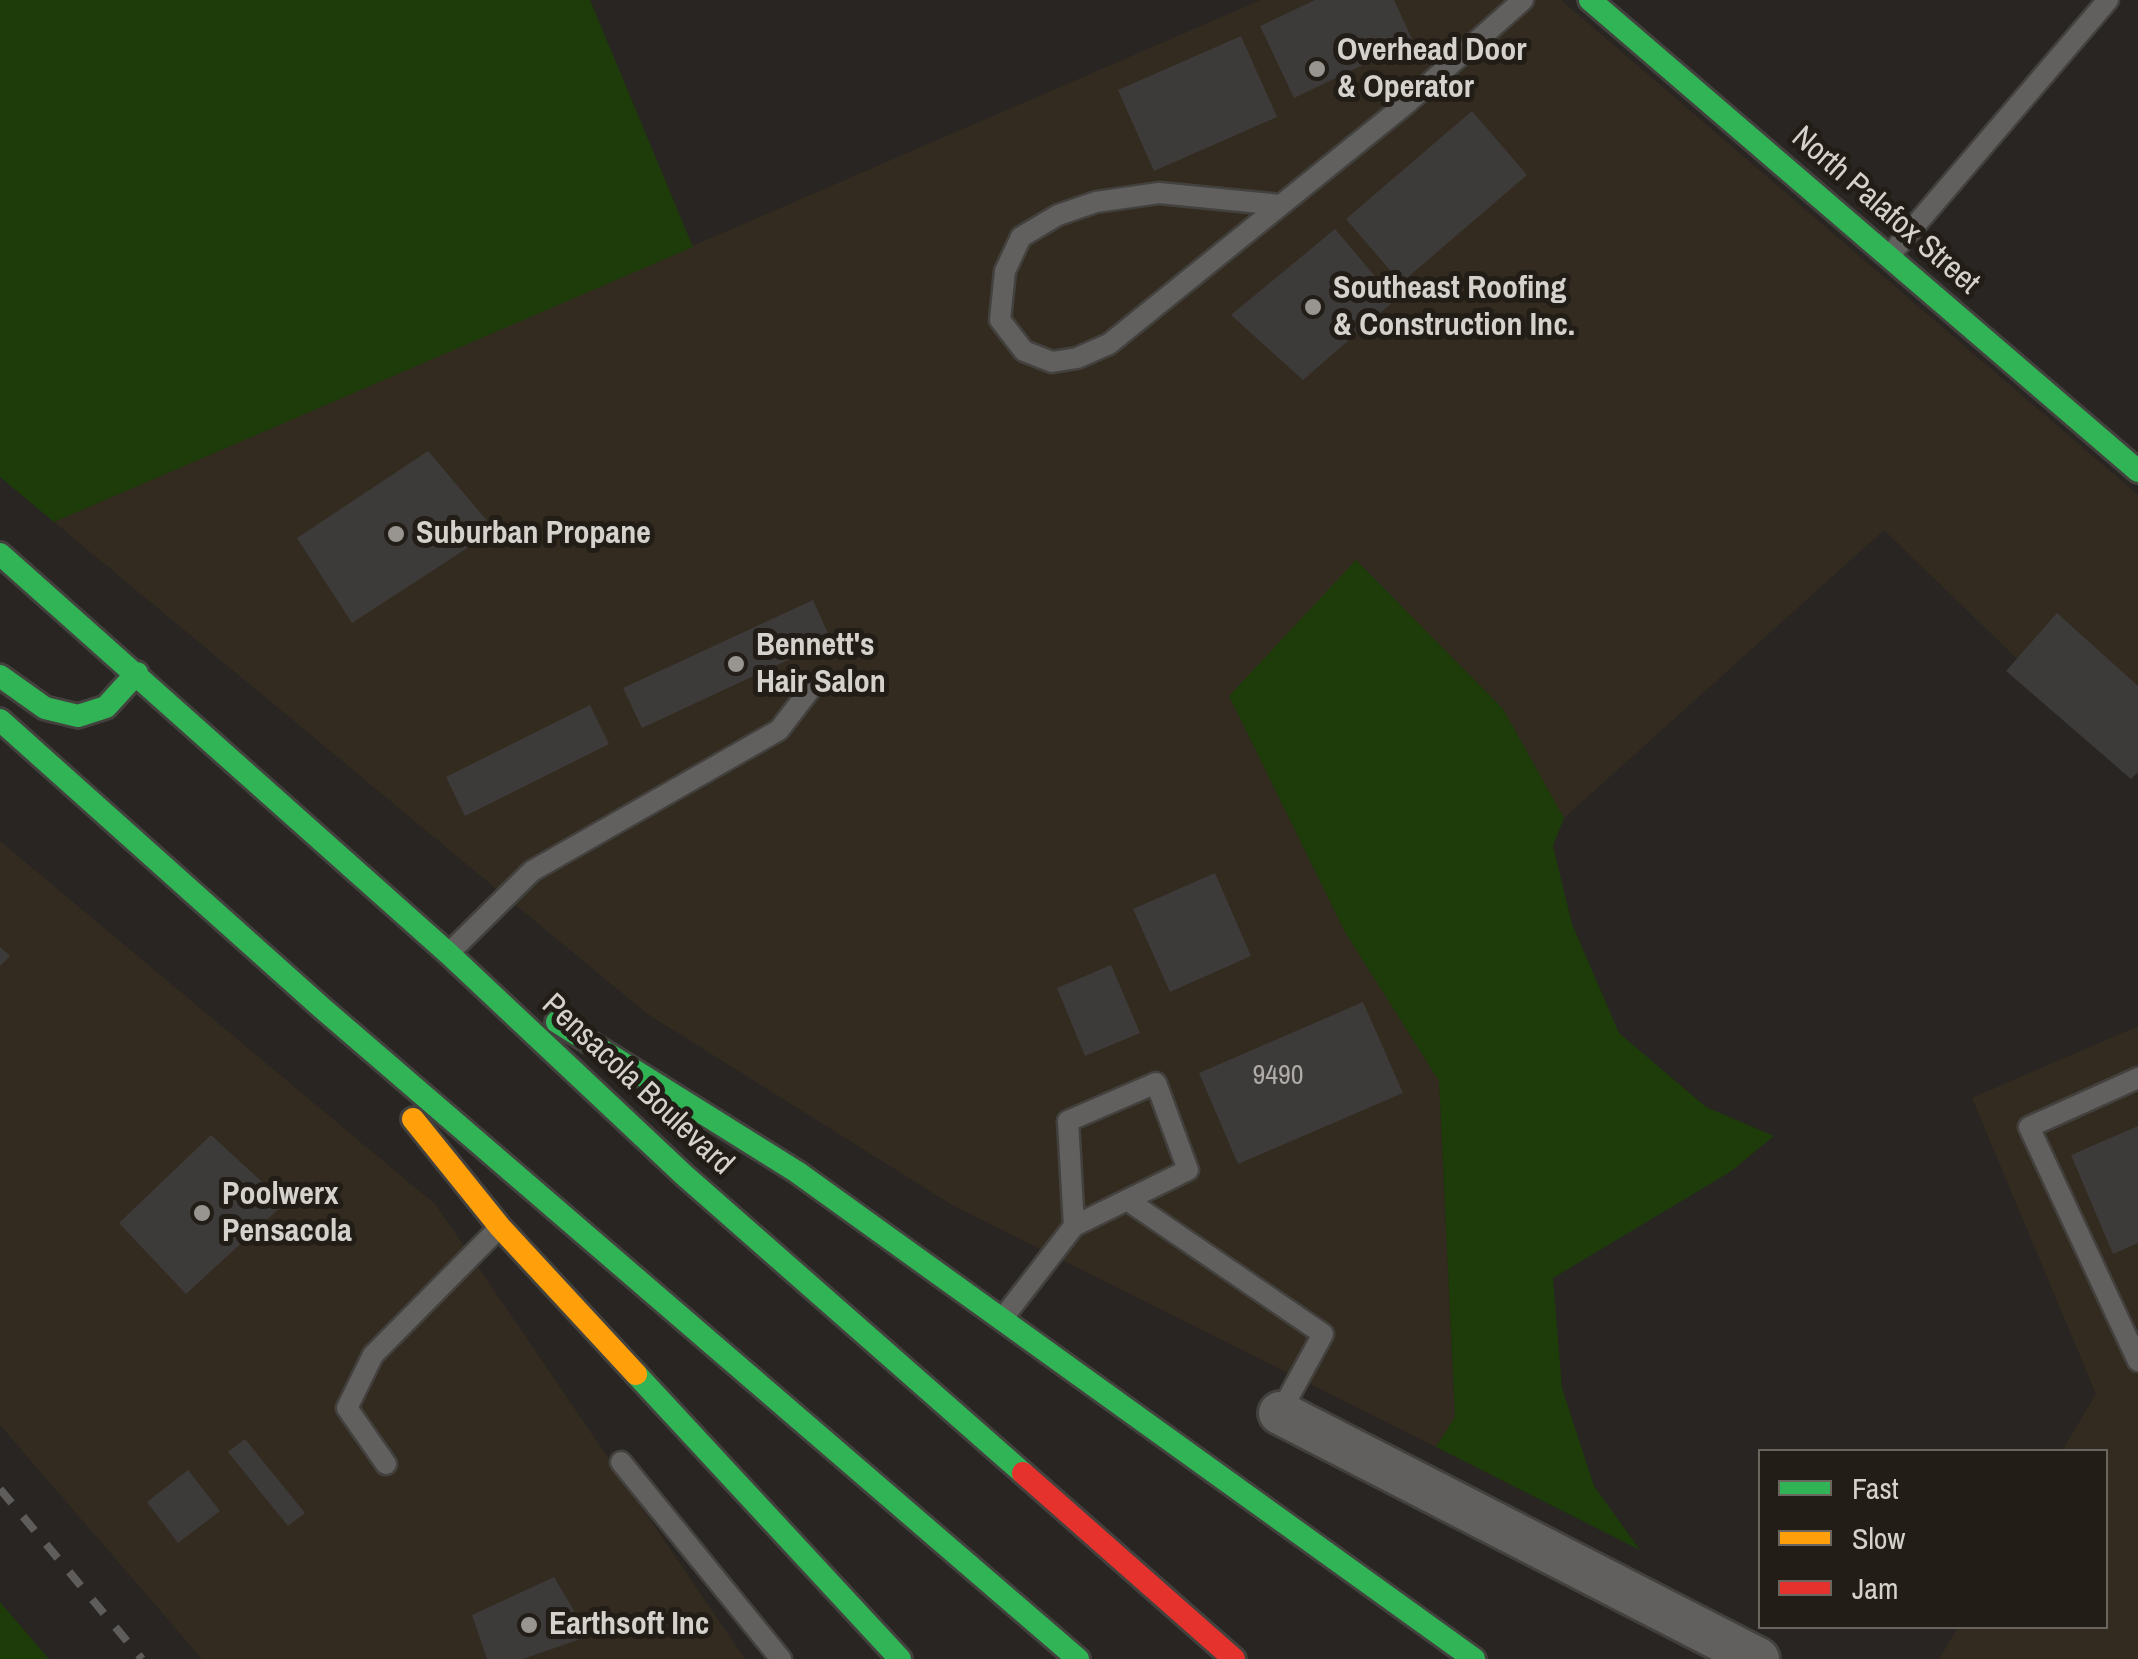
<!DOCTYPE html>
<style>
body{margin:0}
#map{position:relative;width:2138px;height:1659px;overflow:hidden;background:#282522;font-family:"Archivo Narrow",sans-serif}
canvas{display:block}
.legend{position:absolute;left:1758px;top:1449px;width:350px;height:180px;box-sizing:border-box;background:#221d16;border:2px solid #6a655f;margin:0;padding:12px 18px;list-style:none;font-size:30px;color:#d5d2cd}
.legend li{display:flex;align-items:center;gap:20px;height:50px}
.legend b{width:50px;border:2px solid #6a655f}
</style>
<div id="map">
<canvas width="2138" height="1659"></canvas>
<ul class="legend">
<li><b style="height:12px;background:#30b455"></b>Fast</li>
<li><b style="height:12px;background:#ff9f0a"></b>Slow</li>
<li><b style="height:12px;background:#e5322d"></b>Jam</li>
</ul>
</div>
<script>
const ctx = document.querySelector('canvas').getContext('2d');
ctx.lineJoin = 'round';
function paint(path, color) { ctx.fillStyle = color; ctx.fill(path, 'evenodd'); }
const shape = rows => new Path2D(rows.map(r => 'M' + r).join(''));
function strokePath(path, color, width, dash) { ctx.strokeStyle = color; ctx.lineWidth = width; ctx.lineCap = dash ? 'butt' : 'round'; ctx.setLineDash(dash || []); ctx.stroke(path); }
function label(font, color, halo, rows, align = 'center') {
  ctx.font = font + ' "Archivo Narrow",sans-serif'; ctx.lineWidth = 10; ctx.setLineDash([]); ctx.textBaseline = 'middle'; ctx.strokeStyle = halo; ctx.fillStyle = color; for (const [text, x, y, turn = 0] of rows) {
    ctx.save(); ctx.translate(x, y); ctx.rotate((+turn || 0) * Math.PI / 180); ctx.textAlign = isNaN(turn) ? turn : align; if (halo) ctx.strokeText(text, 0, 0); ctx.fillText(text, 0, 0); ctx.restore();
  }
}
paint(shape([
 [1261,0,1561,0,2138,495,2138,776,1884,530,1564,818,1503,709,1357,561,1229,696,1345,932,1439,1081,1455,1417,1436,1447,952,1205,646,1013,54,522],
 [0,841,436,1205,745,1659,202,1659,0,1425],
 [2138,1026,2138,1659,1939,1659,1958,1627,2106,1626,2106,1452,2062,1451,2096,1394,1972,1098]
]), '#332b1f');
paint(shape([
 [0,0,590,0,693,247,54,522,0,477],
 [1356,560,1503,709,1564,818,1553,846,1572,924,1619,1033,1706,1107,1774,1136,1730,1172,1553,1278,1562,1388,1594,1486,1640,1550,1436,1447,1455,1417,1439,1081,1345,932,1229,696],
 [0,1602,49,1659,0,1659]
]), '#1e3b0a');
paint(shape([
 [1315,0,1394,0,1413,41,1294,98,1260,26],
 [1241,36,1277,117,1154,171,1118,90],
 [1472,111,1527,175,1401,283,1346,219],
 [1335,229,1395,300,1303,380,1231,315],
 [428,451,495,530,352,623,297,538],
 [813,600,831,640,642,728,623,688],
 [2057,613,2138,686,2138,772,2131,779,2006,671],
 [590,705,609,744,465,816,446,777],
 [1215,873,1251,956,1170,992,1133,909],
 [0,947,10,956,0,966],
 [1111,965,1140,1033,1085,1056,1057,988],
 [1363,1002,1403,1093,1238,1164,1199,1073],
 [2138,1126,2138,1243,2113,1254,2071,1155],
 [211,1135,285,1203,186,1294,119,1223],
 [245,1439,305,1513,288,1526,228,1452],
 [188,1470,220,1511,178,1543,147,1502],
 [554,1577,589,1636,523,1659,487,1659,472,1615]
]), '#3d3a3a');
const lane = shape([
 [1281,205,1159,193,1096,202,1058,215,1021,237,1005,271,1000,320,1024,351,1052,362,1077,358,1109,344,1406,104,1523,0],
 [1890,255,2108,0],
 [450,952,532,871,779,730,809,691],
 [2138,1078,2029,1127,2138,1361],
 [1127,1200,1323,1334,1280,1413],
 [1003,1318,1074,1226,1188,1170,1156,1083,1068,1121,1074,1226],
 [621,1462,781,1659],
 [386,1464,347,1408,373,1355,499,1228]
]);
const street = shape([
 [1280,1413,1758,1659]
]);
const fast = shape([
 [1590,0,2138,471],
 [0,554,449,954,684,1175,1023,1473],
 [0,676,45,708,78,716,106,707,137,673],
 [0,720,322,1008,1078,1659],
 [557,1022,797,1172,1474,1659],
 [636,1374,900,1659]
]);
const slow = shape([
 [413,1119,500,1227,636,1374]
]);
const jam = shape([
 [1023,1473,1234,1659]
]);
strokePath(lane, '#43413e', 25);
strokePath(street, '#43413e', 48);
strokePath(fast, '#43413e', 28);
strokePath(slow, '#43413e', 28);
strokePath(jam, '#43413e', 28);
strokePath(lane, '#62605f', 20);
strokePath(street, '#62605f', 42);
strokePath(fast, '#30b455', 22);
strokePath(slow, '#ff9f0a', 22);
strokePath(jam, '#e5322d', 22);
strokePath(shape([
 [0,1489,142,1659]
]), '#5f5d5b', 8, [18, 18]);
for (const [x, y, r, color] of [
 [1317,69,10,"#989591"],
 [1313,307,10,"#989591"],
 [396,534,10,"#989591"],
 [736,664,10,"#989591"],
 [202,1213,10,"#989591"],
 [529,1625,10,"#989591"]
]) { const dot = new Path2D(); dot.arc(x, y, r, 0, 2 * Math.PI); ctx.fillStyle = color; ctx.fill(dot); strokePath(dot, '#221d16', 4); }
label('28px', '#afaca8', null, [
 ["9490",1278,1076]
]);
label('bold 32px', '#d5d2cd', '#221d16', [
 ["Overhead Door",1337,51],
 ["& Operator",1337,88],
 ["Southeast Roofing",1333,289],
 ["& Construction Inc.",1333,326],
 ["Suburban Propane",416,534],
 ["Bennett's",756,646],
 ["Hair Salon",756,683],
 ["Poolwerx",222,1195],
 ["Pensacola",222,1232],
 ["Earthsoft Inc",549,1625]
], 'left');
label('32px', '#d5d2cd', '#221d16', [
 ["North Palafox Street",1885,211,41],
 ["Pensacola Boulevard",637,1085,43]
]);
</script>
